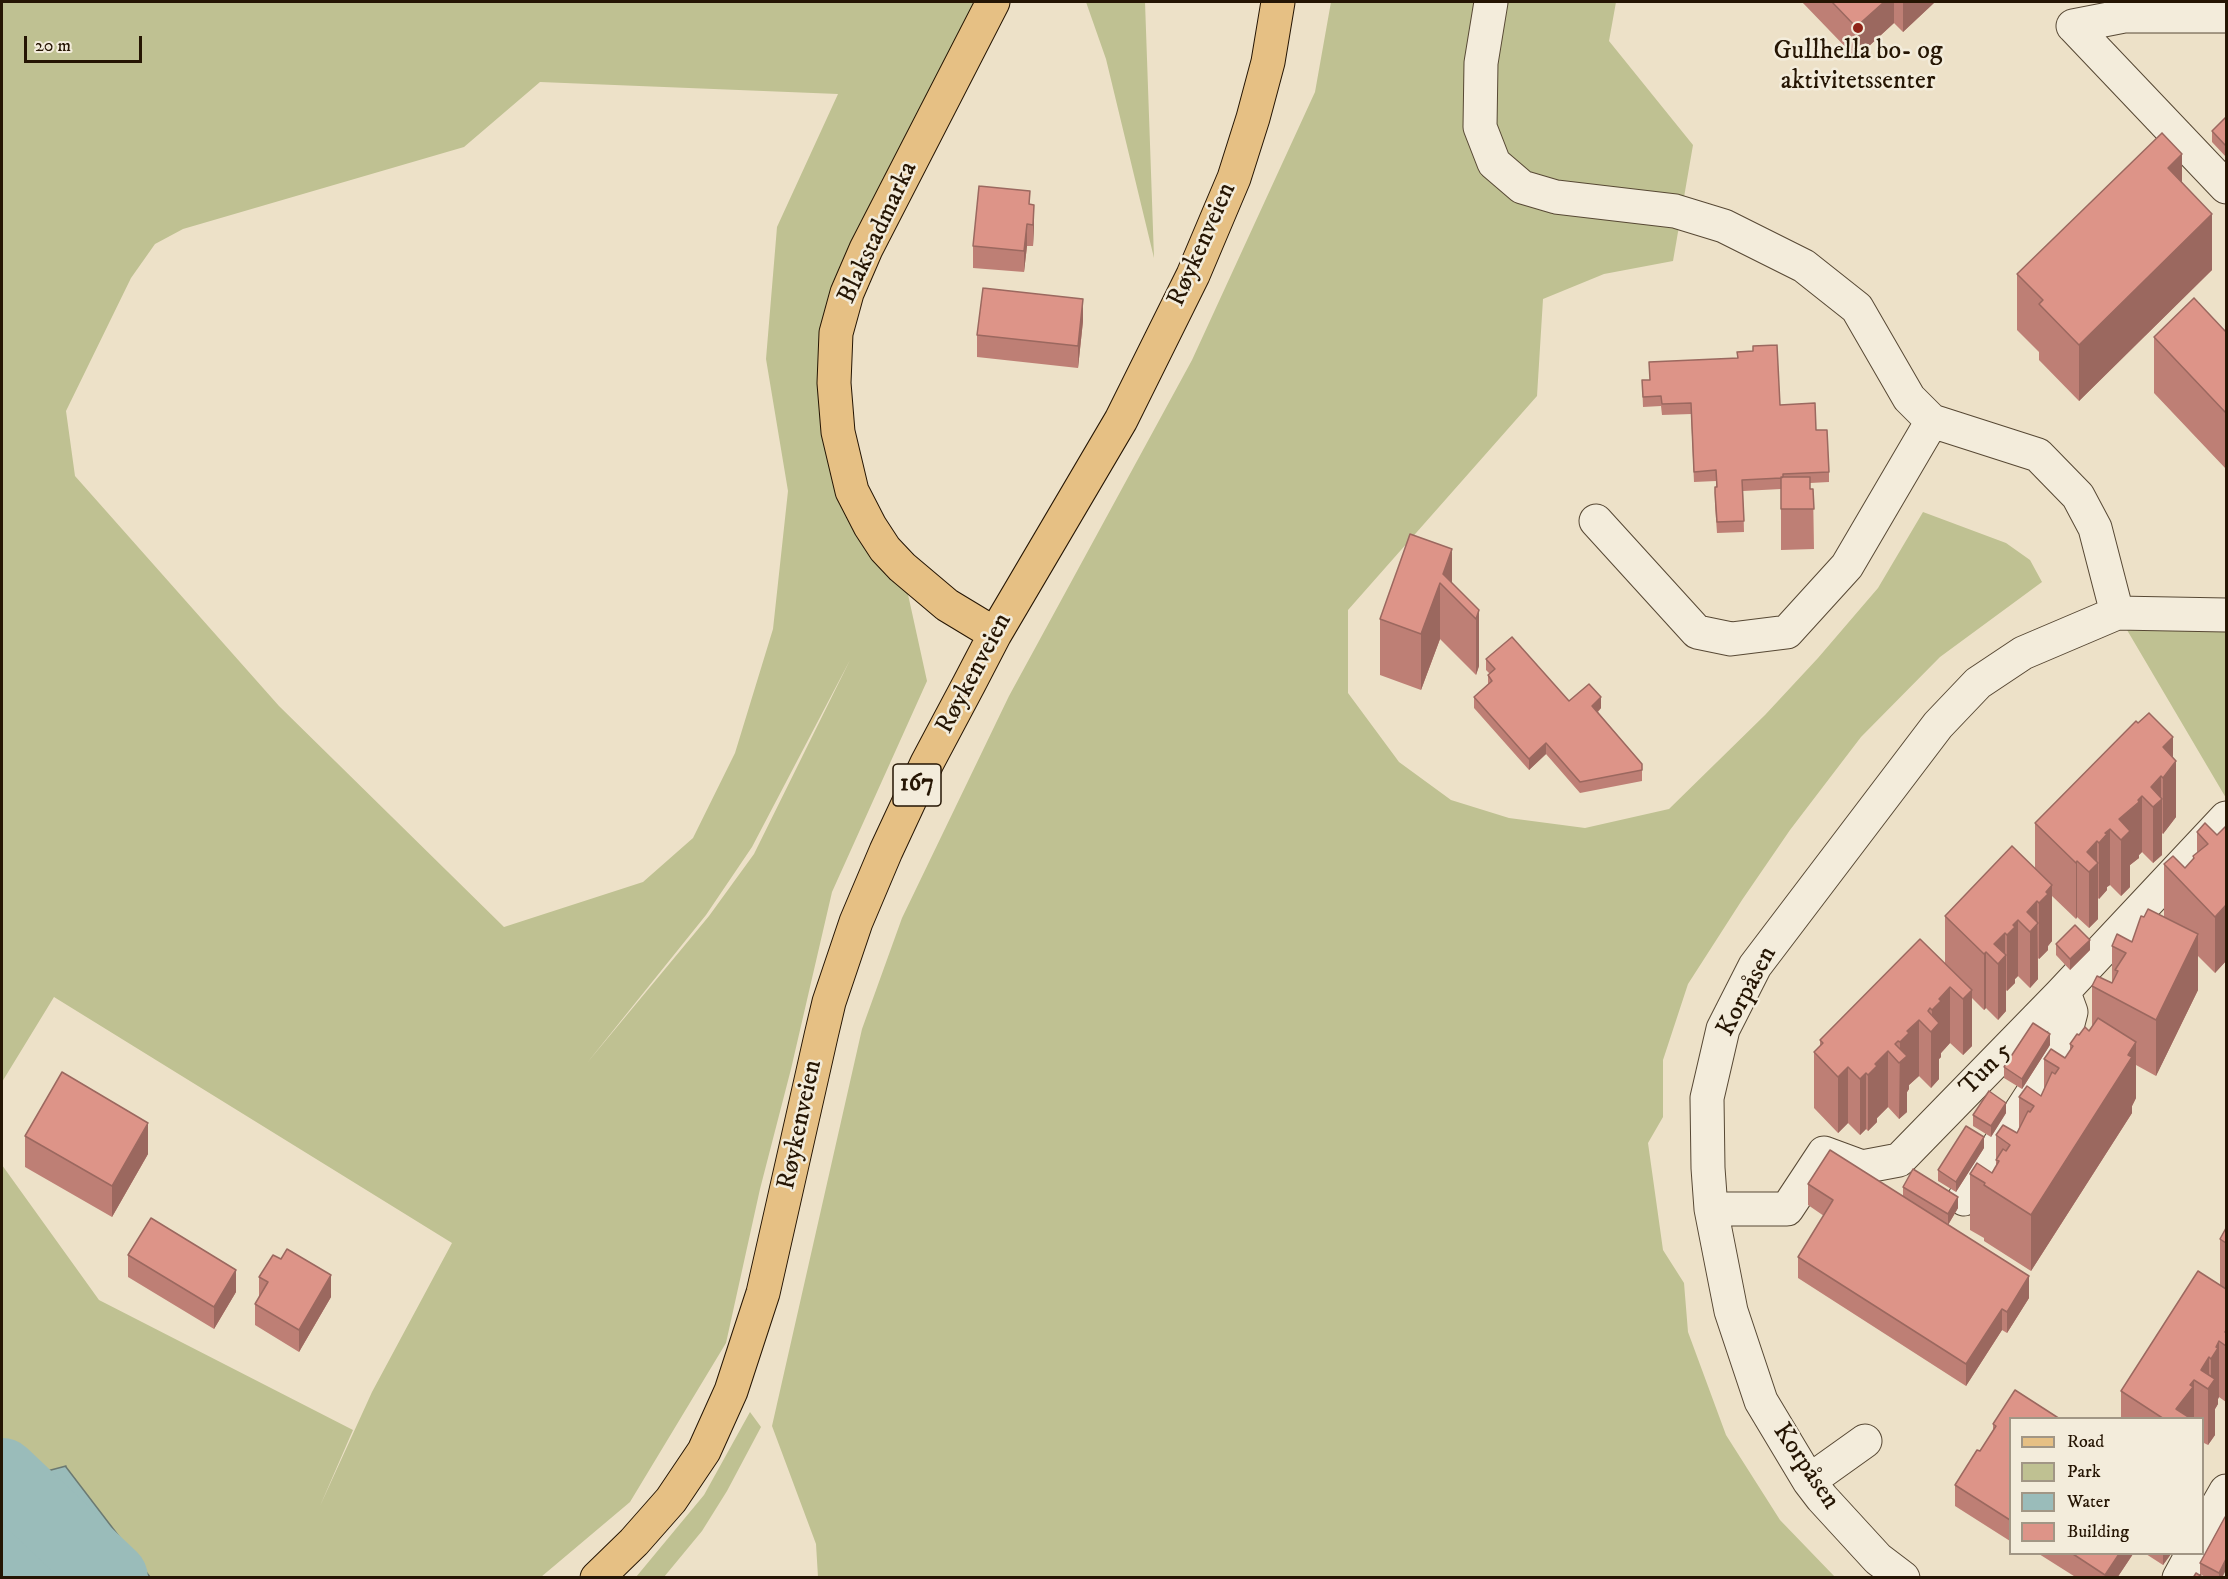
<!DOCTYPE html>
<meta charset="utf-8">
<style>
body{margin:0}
#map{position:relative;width:2228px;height:1579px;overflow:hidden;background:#ede1c8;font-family:"IM FELL DW Pica",serif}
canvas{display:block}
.frame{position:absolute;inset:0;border:3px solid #251503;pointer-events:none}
.legend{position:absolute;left:2009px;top:1417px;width:195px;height:138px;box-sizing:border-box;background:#f3ecdb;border:2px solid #a19685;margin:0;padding:8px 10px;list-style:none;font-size:18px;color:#251503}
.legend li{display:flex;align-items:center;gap:12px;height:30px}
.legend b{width:30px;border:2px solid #a19685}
.scale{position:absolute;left:24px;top:36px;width:118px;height:27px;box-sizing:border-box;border:3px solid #251503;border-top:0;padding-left:8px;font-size:18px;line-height:21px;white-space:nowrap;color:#251503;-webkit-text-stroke:4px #f3ecdb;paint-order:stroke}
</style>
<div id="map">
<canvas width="2228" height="1579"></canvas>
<div class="frame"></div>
<ul class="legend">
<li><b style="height:8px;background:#e6c084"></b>Road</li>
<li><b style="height:16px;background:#bfc192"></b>Park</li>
<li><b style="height:16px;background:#9abcba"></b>Water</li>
<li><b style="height:16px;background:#dd9488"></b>Building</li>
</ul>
<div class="scale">20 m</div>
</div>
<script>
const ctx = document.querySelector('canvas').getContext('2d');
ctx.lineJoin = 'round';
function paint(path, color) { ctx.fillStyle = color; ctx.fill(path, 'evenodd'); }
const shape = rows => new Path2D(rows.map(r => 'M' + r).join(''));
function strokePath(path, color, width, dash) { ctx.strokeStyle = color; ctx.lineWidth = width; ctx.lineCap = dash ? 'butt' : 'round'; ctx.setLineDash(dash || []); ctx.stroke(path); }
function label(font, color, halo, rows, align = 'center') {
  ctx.font = font + ' "IM FELL DW Pica",serif'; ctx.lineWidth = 5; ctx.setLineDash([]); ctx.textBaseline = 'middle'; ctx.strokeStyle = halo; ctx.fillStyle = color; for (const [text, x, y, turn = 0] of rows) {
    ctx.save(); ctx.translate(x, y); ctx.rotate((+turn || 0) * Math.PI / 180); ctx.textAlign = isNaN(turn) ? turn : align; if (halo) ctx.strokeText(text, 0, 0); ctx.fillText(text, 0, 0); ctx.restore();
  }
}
paint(shape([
 [2,2,988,2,847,293,852,491,902,567,927,681,832,892,791,1069,760,1189,726,1343,630,1502,541,1577,150,1577,66,1467,2,1483,2,1165,99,1300,353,1430,320,1506,372,1392,452,1243,54,997,2,1082],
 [540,82,838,94,777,227,766,359,788,491,773,629,735,753,693,838,643,882,504,927,279,706,75,476,66,411,131,278,155,244,183,229,464,147],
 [850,660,754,854,709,916,587,1063,706,915,752,847],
 [1086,2,1145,2,1154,258,1106,59],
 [1331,2,1616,2,1609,41,1693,145,1673,261,1604,274,1543,299,1537,396,1348,610,1348,693,1399,762,1451,800,1509,818,1585,828,1669,809,1765,715,1818,658,1878,588,1923,512,2006,543,2030,560,2042,582,1940,657,1861,737,1790,830,1742,900,1688,984,1663,1060,1663,1117,1648,1143,1663,1250,1684,1283,1688,1332,1726,1435,1780,1520,1835,1577,818,1577,816,1544,772,1426,862,1029,902,918,1009,696,1192,360,1315,92],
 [2117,613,2226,615,2226,798],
 [750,1412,761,1427,727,1491,702,1531,664,1577,636,1577,704,1495]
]), '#bfc192');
const water = shape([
 [66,1466,66,1467,150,1577,2,1577,2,1483,66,1466]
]);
paint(water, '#9abcba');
strokePath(water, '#6b7971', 1.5);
strokePath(shape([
 [2,1474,112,1578]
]), '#9abcba', 72);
const minor = shape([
 [1491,2,1481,63,1480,127,1494,163,1522,187,1556,197,1675,211,1724,226,1804,266,1857,308,1909,398,1932,421,2038,455,2078,496,2095,528,2117,613],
 [2073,26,2226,187],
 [2073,26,2124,16,2226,16],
 [1596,521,1697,632,1731,639,1787,632,1847,566,1932,421],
 [1964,1199,2056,1057,2066,1031,2071,1012,2067,1001,2060,995],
 [1711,1209,1787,1209,1824,1153,1862,1167,1899,1160,2060,995,2226,818],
 [1809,1481,1865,1441],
 [2202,1533,2226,1491],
 [1903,1578,1878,1559,1822,1498,1809,1481,1761,1401,1731,1311,1711,1209,1708,1168,1707,1098,1723,1029,1755,966,1938,725,1978,683,2023,653,2117,613,2226,615],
 [2179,1578,2192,1554]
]);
const major = shape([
 [993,2,866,249,847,293,836,333,834,383,838,432,852,491,870,526,885,549,902,567,947,605,995,634],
 [597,1578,634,1542,671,1500,704,1451,731,1391,763,1293,821,1036,829,1002,856,922,886,851,927,763,969,684,995,634,1121,420,1193,275,1234,178,1253,118,1268,62,1278,2]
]);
strokePath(minor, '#574834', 35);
strokePath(major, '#251503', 35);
strokePath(minor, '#f3ecdb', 33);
strokePath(major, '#e6c084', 33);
paint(shape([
 [1802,2,1935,2,1903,32,1894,23,1856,58],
 [2226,117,2226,157,2212,142,2212,131],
 [2182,183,2212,270,2079,401,2039,360,2039,352,2017,330,2017,274],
 [1030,205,1034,226,1033,246,1027,246,1024,272,973,268,973,246],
 [1083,321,1078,368,977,357,977,335],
 [2226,332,2226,469,2154,393,2154,337],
 [1737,352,1780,405,1816,430,1829,472,1829,482,1810,483,1810,489,1813,489,1814,549,1781,550,1781,489,1743,491,1744,532,1717,533,1715,504,1715,487,1716,487,1716,481,1694,482,1691,414,1662,415,1661,406,1643,407,1642,380,1650,380,1737,358],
 [1410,534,1452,583,1479,610,1479,666,1476,675,1440,639,1421,690,1380,675,1380,619],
 [1486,659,1569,701,1601,708,1598,712,1642,764,1642,781,1580,793,1546,754,1529,770,1474,708,1474,697,1488,684,1488,675,1490,674,1486,670],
 [2173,758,2176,817,2163,834,2162,833,2162,855,2153,863,2142,852,2139,855,2139,858,2130,865,2130,887,2121,896,2110,885,2107,887,2107,890,2099,899,2098,898,2098,919,2089,928,2077,917,2076,919,2052,896,2052,941,2048,946,2048,950,2039,959,2038,958,2038,979,2030,988,2018,976,2015,979,2015,983,2007,991,2006,990,2006,1011,1998,1020,1986,1008,1984,1010,1972,998,1972,1046,1963,1055,1950,1043,1941,1053,1941,1057,1939,1059,1939,1079,1931,1088,1919,1076,1909,1085,1909,1089,1907,1092,1907,1112,1899,1119,1888,1107,1877,1118,1877,1122,1868,1131,1866,1129,1860,1135,1848,1123,1838,1133,1814,1108,1814,1052,1820,1046,1820,1040,1945,963,1945,916,2035,869,2035,823],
 [2226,822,2226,961,2215,973,2198,956,2198,990,2156,1076,2136,1065,2136,1098,2132,1106,2132,1113,2031,1271,1984,1241,1984,1238,1970,1230,1970,1174,1992,1173,1996,1166,1996,1135,2017,1133,2019,1128,2019,1097,2041,1096,2044,1089,2044,1059,2065,1058,2070,1050,2070,1044,2079,1035,2089,1031,2092,1027,2092,986,2112,983,2112,946,2132,942,2144,917,2164,917,2164,864,2185,868,2193,859,2193,856,2197,853,2197,832,2217,835,2225,828,2225,824],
 [2056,944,2090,950,2070,970,2056,955],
 [2050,1045,2022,1089,2004,1078,2004,1067],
 [2006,1113,1991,1137,1973,1126,1973,1115],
 [25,1136,148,1154,112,1217,25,1167],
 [1984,1148,1956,1192,1938,1181,1938,1170],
 [1808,1184,1903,1196,1903,1187,1958,1208,1948,1225,2029,1298,2007,1333,2002,1330,1966,1386,1798,1278,1798,1257,1824,1216,1808,1205],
 [2226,1228,2226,1402,2219,1397,2218,1399,2218,1404,2215,1409,2215,1435,2208,1445,2202,1442,2202,1419,2121,1419,2121,1391,2220,1285,2220,1239],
 [128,1255,236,1292,214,1329,128,1277],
 [259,1277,331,1297,299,1352,255,1325,255,1304,259,1297],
 [2010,1419,2010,1541,1955,1506,1955,1485,1980,1451,1993,1431,1993,1424],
 [2225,1517,2222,1578,2207,1578,2200,1574,2200,1563],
 [2039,1554,2133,1554,2117,1578,2077,1578],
 [2146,1554,2171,1554,2163,1565]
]), '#be7f75');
paint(shape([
 [1884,2,1894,2,1894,23,1856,58,1856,27],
 [1903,2,1935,2,1903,32],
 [2182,154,2182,210,2168,168],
 [1034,205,1034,226,1033,246,1033,225],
 [2212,214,2212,270,2079,401,2079,345],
 [1027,224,1027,246,1024,272,1024,251],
 [1083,299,1083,321,1078,368,1078,346],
 [1452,549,1452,594,1443,574],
 [1440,583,1440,639,1421,690,1421,634],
 [1479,610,1479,666,1476,675,1476,619],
 [1601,697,1601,708,1592,717,1592,706],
 [2173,737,2173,765,2176,761,2176,817,2163,834,2163,747],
 [1546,743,1546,754,1529,770,1529,759],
 [2161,776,2161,800,2162,799,2162,855,2153,863,2153,807,2151,787],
 [2142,796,2142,852,2139,855,2139,858,2130,865,2130,887,2121,896,2121,840,2119,819],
 [2110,829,2110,885,2107,887,2107,890,2099,899,2099,843,2105,833],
 [2097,841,2097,864,2098,863,2098,919,2089,928,2089,872,2087,852],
 [2077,861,2077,917,2076,919,2076,863],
 [2052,885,2052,941,2048,946,2048,950,2039,959,2039,903,2046,892],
 [2037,901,2038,979,2030,988,2030,932,2027,912],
 [2226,905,2226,961,2215,973,2215,917],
 [2018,920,2018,976,2015,979,2015,983,2007,991,2007,935,2013,925],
 [2005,933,2005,956,2006,955,2006,1011,1998,1020,1998,964,1994,944],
 [2198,934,2198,990,2156,1076,2156,1020],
 [2090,940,2090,950,2070,970,2070,959],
 [1986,952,1986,1008,1984,1010,1984,954],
 [1950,987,1950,1043,1941,1053,1941,1057,1939,1059,1939,1079,1931,1088,1931,1032,1932,1030,1932,1010,1939,999],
 [1972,990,1972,1046,1963,1055,1963,999],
 [1919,1020,1919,1076,1909,1085,1909,1089,1907,1092,1907,1112,1899,1119,1900,1042,1907,1031],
 [2050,1034,2050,1045,2022,1089,2022,1079],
 [2136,1042,2136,1098,2132,1106,2132,1113,2031,1271,2031,1215],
 [1888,1051,1888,1107,1877,1118,1877,1122,1868,1131,1868,1075,1875,1064],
 [1848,1067,1848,1123,1838,1133,1838,1077],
 [1866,1073,1866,1129,1860,1135,1860,1079],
 [2006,1103,2006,1113,1991,1137,1991,1126],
 [148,1123,148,1154,112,1217,112,1186],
 [1984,1137,1984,1148,1956,1192,1956,1182],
 [1958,1197,1958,1208,1948,1225,1948,1214],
 [236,1270,236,1292,214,1329,214,1307],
 [331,1275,331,1297,299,1352,299,1330],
 [2029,1276,2029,1298,2007,1333,2007,1312],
 [2002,1309,2002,1330,1966,1386,1966,1364],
 [2219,1341,2219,1397,2218,1399,2218,1404,2215,1409,2215,1435,2208,1445,2208,1389,2201,1370,2209,1357,2209,1388,2211,1385,2211,1359,2216,1347],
 [2194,1380,2194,1419,2176,1419,2176,1409],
 [2119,1554,2133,1554,2117,1578,2105,1578,2105,1575],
 [2163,1554,2171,1554,2163,1565],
 [2226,1559,2226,1570,2222,1578,2219,1578,2219,1573]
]), '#9b685f');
const building = shape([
 [1832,2,1884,2,1856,27,1832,2],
 [2226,117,2226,146,2212,131,2226,117],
 [2162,133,2182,154,2168,168,2212,214,2079,345,2039,304,2043,300,2017,274,2162,133],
 [979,186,1030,191,1029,204,1034,205,1033,225,1027,224,1024,251,973,246,979,186],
 [983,288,1083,299,1078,346,977,335,983,288],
 [2194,298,2226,332,2226,413,2154,337,2194,298],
 [1777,345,1780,405,1815,403,1816,430,1827,430,1829,472,1783,474,1783,477,1781,478,1742,480,1744,521,1717,522,1715,493,1715,487,1717,487,1716,470,1694,472,1691,403,1662,404,1661,396,1643,397,1642,380,1650,380,1649,362,1738,358,1737,352,1753,351,1753,346,1777,345],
 [1781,477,1810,477,1810,489,1813,489,1814,509,1781,509,1781,477],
 [1410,534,1452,549,1443,574,1479,610,1476,619,1440,583,1421,634,1380,619,1410,534],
 [1512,637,1569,701,1589,684,1601,697,1592,706,1642,764,1642,770,1580,782,1546,743,1529,759,1474,697,1492,681,1488,675,1495,669,1486,659,1512,637],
 [2149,713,2173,737,2163,747,2176,761,2163,778,2161,776,2151,787,2162,799,2153,807,2142,796,2138,800,2139,802,2119,819,2130,831,2121,840,2110,829,2105,833,2107,834,2099,843,2097,841,2087,852,2098,863,2089,872,2077,861,2076,863,2035,823,2136,721,2138,723,2149,713],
 [2205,823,2217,835,2226,826,2226,905,2215,917,2164,864,2173,856,2185,868,2194,858,2193,856,2208,844,2197,832,2205,823],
 [2012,846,2052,885,2046,892,2048,894,2039,903,2037,901,2027,912,2038,923,2030,932,2018,920,2013,925,2015,927,2007,935,2005,933,1994,944,2006,955,1998,964,1986,952,1984,954,1945,916,2012,846],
 [2148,909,2198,934,2156,1020,2092,986,2097,976,2112,983,2118,971,2115,970,2126,953,2112,946,2117,934,2132,942,2141,916,2144,917,2148,909],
 [2075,925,2090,940,2070,959,2056,944,2075,925],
 [1920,939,1972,990,1963,999,1950,987,1939,999,1941,1001,1932,1010,1930,1008,1928,1011,1939,1023,1931,1032,1919,1020,1907,1031,1909,1033,1900,1042,1898,1041,1895,1044,1907,1056,1899,1063,1888,1051,1875,1064,1877,1066,1868,1075,1866,1073,1860,1079,1848,1067,1838,1077,1814,1052,1823,1043,1820,1040,1920,939],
 [2098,1018,2136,1042,2128,1055,2132,1057,2031,1215,1984,1185,1985,1183,1970,1174,1977,1163,1992,1173,1999,1161,1996,1160,2003,1149,2006,1151,2010,1145,1996,1135,2003,1125,2017,1133,2028,1111,2030,1112,2034,1106,2019,1097,2027,1086,2041,1096,2052,1072,2055,1074,2059,1068,2044,1059,2051,1049,2065,1058,2073,1046,2070,1044,2077,1034,2079,1035,2085,1027,2089,1031,2098,1018],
 [2033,1023,2050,1034,2022,1079,2004,1067,2033,1023],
 [62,1072,148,1123,112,1186,25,1136,62,1072],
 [1989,1091,2006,1103,1991,1126,1973,1115,1989,1091],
 [1966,1126,1984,1137,1956,1182,1938,1170,1966,1126],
 [1830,1150,2029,1276,2007,1312,2002,1309,1966,1364,1798,1257,1833,1200,1808,1184,1830,1150],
 [1913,1169,1958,1197,1948,1214,1903,1187,1913,1169],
 [151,1218,236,1270,214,1307,128,1255,151,1218],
 [2226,1228,2226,1243,2220,1239,2226,1228],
 [287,1249,331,1275,299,1330,255,1304,268,1282,259,1277,273,1255,281,1259,287,1249],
 [2198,1271,2226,1289,2226,1330,2225,1332,2226,1332,2226,1346,2219,1341,2216,1347,2218,1348,2211,1359,2209,1357,2201,1370,2215,1379,2208,1389,2194,1380,2190,1385,2193,1387,2176,1409,2190,1418,2189,1419,2164,1419,2121,1391,2198,1271],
 [2015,1390,2060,1419,2010,1419,2010,1520,1955,1485,1977,1450,1980,1451,1996,1426,1993,1424,2015,1390],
 [2225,1517,2226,1518,2226,1559,2219,1573,2200,1563,2225,1517],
 [2073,1554,2119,1554,2105,1575,2073,1554],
 [2196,1573,2204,1578,2193,1578,2196,1573]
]);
paint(building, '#dd9488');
strokePath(building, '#9b685f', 1.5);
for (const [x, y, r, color] of [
 [1858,28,6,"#8f2418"]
]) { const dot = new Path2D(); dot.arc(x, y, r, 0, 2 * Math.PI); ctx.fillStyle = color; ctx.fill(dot); strokePath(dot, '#f3ecdb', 2); }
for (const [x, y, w] of [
 [917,785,48]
]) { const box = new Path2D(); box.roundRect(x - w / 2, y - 21, w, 42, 4.5); ctx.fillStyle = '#f3ecdb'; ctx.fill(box); strokePath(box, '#251503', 1.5); }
label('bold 24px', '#251503', null, [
 ["167",917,785]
]);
label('26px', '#251503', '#f3ecdb', [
 ["Gullhella bo- og",1858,53],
 ["aktivitetssenter",1858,83]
]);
label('26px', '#251503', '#f3ecdb', [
 ["Blakstadmarka",879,233,-65],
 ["Røykenveien",1203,245,-66],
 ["Røykenveien",975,674,-62],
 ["Korpåsen",1748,992,-62],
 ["Tun 5",1987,1070,-46],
 ["Røykenveien",801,1125,-78],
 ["Korpåsen",1805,1467,56]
]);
</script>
